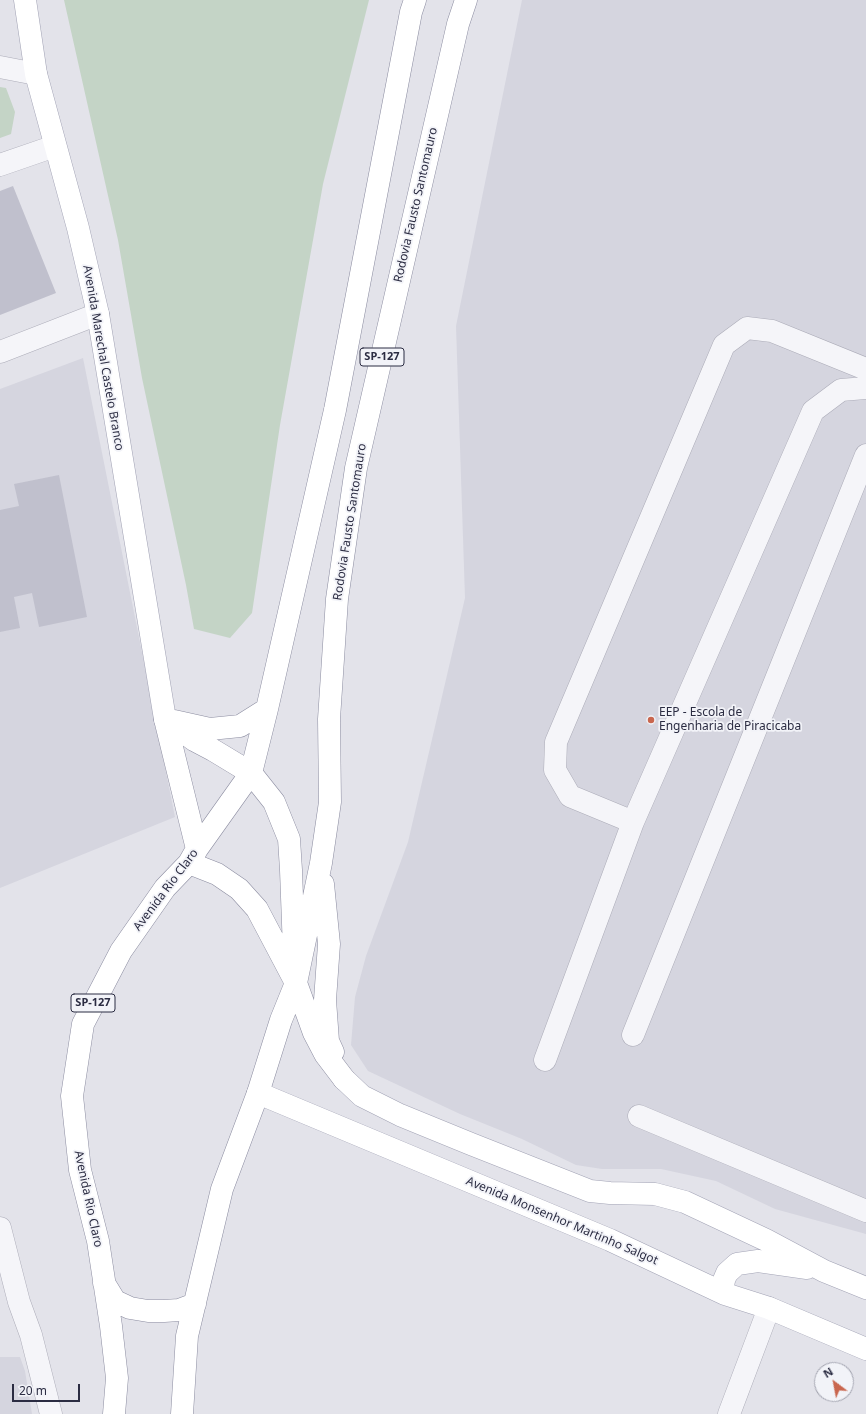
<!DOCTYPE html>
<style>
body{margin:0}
#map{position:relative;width:866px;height:1414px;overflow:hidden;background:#e3e3ea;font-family:"Noto Sans",sans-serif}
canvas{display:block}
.north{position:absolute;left:814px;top:1362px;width:40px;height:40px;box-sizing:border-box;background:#f2f3f8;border:1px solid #a2a3af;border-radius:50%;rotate:328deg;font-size:11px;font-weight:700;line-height:16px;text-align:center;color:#2b2c42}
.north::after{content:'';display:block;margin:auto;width:14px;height:18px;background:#c9664e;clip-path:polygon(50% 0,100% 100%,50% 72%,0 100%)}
.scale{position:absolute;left:12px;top:1384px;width:68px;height:18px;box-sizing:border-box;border:2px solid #2b2c42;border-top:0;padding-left:5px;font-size:12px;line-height:14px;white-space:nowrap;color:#2b2c42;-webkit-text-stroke:3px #f2f3f8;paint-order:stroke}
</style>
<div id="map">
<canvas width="866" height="1414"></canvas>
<div class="north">N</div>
<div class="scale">20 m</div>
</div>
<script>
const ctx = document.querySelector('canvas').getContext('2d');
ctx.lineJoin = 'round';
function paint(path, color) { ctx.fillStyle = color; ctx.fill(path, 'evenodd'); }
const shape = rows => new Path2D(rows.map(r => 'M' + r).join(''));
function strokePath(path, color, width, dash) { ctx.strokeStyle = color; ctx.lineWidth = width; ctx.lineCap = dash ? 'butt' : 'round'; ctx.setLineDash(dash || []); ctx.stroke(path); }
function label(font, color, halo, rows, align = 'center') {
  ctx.font = font + ' "Noto Sans",sans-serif'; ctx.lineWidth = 3.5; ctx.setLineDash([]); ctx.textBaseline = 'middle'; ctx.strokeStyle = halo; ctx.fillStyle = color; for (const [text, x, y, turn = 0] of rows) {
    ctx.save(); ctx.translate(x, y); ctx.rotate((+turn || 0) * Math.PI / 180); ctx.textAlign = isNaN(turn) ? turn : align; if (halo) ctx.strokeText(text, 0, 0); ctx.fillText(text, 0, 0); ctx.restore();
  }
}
paint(shape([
 [522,0,866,0,866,1234,775,1209,716,1181,661,1169,602,1169,576,1165,522,1139,460,1114,368,1071,351,1045,355,997,366,956,408,842,465,598,456,326],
 [83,358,175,817,0,888,0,389],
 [0,1357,20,1357,25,1371,32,1414,0,1414]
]), '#d5d5df');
paint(shape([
 [64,0,369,0,323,184,280,425,252,613,230,638,194,629,186,585,142,378,118,240],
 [0,87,6,88,15,112,11,134,0,138]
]), '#c4d4c6');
paint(shape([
 [13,186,56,293,0,315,0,191],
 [59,475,87,617,39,627,32,593,14,597,20,628,0,632,0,510,19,506,14,484]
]), '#c0c0cd');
const minor = shape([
 [0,67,36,74],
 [0,165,55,146],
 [0,352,98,314],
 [633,822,570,796,555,770,556,742,724,345,747,328,772,331,866,369],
 [633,1035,866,455],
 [545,1060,633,822,813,411,841,390,866,388],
 [639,1116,866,1211],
 [0,1228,19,1302,31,1335,51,1414],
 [729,1414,769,1308]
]);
const major = shape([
 [25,0,36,74,78,228,98,314,165,719],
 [344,1079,362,1096,400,1115,471,1144,590,1191,610,1193,655,1194,685,1202,766,1240,824,1271,866,1288],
 [258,1093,610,1240,725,1294,769,1308,866,1349],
 [725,1294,723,1287,724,1280,727,1273,737,1264,758,1261,807,1268]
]);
const highway = shape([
 [165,719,194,740,213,750,251,773,274,802,289,839,291,870,294,950],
 [165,719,197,849],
 [174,721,210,729,240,726,267,709],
 [189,863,217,874,239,889,257,909,296,983,314,1033,325,1054,344,1079],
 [323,884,329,944,325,1000,328,1041,333,1052],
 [104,1283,115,1301,130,1308,148,1311,164,1311,179,1310,195,1304],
 [114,1414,117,1378,111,1326,98,1241,80,1170,72,1096,83,1024,121,951,165,888,189,863,197,849,251,773,267,709,335,410,411,12,415,0],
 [182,1414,187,1336,222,1189,258,1093,281,1020,296,983,321,863,330,802,329,719,337,599,356,468,458,24,466,0]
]);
strokePath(minor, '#acacb8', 23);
strokePath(major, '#a2a3b5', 23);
strokePath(highway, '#8b8ca0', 23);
strokePath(minor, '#f5f5f9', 22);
strokePath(major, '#fff', 22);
strokePath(highway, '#fff', 22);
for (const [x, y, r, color] of [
 [651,720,4,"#c9664e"]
]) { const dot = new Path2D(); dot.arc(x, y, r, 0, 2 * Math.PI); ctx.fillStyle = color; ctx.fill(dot); strokePath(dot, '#f2f3f8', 1.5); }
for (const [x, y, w] of [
 [382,357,44],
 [93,1003,44]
]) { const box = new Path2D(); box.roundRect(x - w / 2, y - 9, w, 18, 3); ctx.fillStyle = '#f2f3f8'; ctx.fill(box); strokePath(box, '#2b2c42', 1); }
label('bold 11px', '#2b2c42', null, [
 ["SP-127",382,357],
 ["SP-127",93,1003]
]);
label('12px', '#2b2c42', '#f2f3f8', [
 ["Rodovia Fausto Santomauro",416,205,-77],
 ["Avenida Marechal Castelo Branco",103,358,80],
 ["Rodovia Fausto Santomauro",350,522,-81],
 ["Avenida Rio Claro",166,890,-53],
 ["Avenida Rio Claro",88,1199,78],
 ["Avenida Monsenhor Martinho Salgot",562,1221,23]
]);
label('12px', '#2b2c42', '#f2f3f8', [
 ["EEP - Escola de",659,713],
 ["Engenharia de Piracicaba",659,727]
], 'left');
</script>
